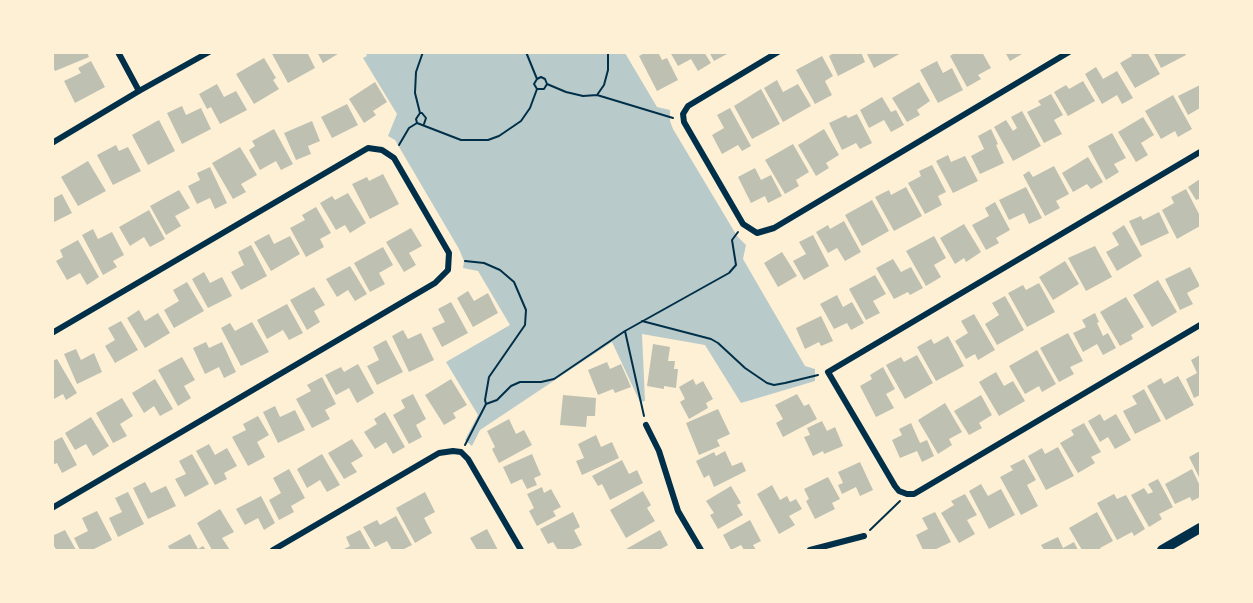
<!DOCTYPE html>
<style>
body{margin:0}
#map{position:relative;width:1253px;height:603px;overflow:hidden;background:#fdf0d5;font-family:Bitter,serif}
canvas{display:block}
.frame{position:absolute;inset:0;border:54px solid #fdf0d5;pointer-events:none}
</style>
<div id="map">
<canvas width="1253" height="603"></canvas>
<div class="frame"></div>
</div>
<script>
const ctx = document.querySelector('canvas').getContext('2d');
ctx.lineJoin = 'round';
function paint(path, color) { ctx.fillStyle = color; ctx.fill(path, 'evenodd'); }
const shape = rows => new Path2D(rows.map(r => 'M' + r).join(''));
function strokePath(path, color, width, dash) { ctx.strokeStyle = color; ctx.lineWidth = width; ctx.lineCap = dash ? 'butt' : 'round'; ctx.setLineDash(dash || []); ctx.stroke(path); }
paint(shape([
 [365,52,625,53,657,107,670,110,670,121,673,129,737,236,746,245,743,259,805,366,815,369,815,381,741,403,705,345,642,334,645,401,640,402,612,342,480,430,472,446,465,440,478,415,446,362,510,325,478,271,463,268,464,261,459,249,395,140,388,136,397,114,363,58,367,56]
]), '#b9caca');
paint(shape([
 [52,52,87,52,89,57,55,71,52,65],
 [271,52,307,52,315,68,288,83],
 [317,52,341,52,323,63],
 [646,52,658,52,662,60,667,58,678,80,657,91,639,56],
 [670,52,704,52,711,63,698,71,691,59,678,66],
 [709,52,726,52,727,54,714,61],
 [835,52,861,52,865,62,838,76,829,56],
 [866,52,903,52,874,68],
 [956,52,982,52,991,68,978,75,981,79,967,87,950,56],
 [1005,52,1021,52,1022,54,1010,61],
 [1130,52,1147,52,1160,74,1135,88,1120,63,1132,56],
 [1153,52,1184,52,1186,55,1161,68],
 [822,56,833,76,825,81,832,95,815,104,796,70],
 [264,58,276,78,273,80,279,89,254,104,236,74],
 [91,61,105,87,75,103,64,81,81,73,78,68],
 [937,61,943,73,952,68,963,90,938,103,920,70],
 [1096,67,1103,79,1117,71,1133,98,1122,104,1117,95,1102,104,1085,74],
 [777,80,783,92,798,84,811,106,783,122,764,88],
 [1083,81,1095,101,1068,116,1054,92,1066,85,1069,89],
 [375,82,387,102,373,111,376,115,364,123,349,99],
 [919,82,930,101,917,110,920,115,907,122,892,98],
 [217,84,224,97,236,91,247,110,220,124,211,107,207,109,199,94],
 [1200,85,1200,108,1188,115,1178,96],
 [761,89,780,124,752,139,734,106],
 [1051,94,1063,115,1054,120,1062,134,1044,143,1027,112,1041,105,1038,101],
 [1173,95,1192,129,1178,137,1175,131,1161,139,1145,111],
 [882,97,891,112,896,110,904,125,891,132,884,120,869,128,860,110],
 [347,104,358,125,332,138,321,117],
 [182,106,186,115,201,108,211,129,182,144,167,113],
 [730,108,751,146,742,151,738,145,722,154,712,135,724,128,717,115],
 [1022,111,1041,146,1013,161,994,127,1006,120,1013,131,1017,128,1011,117],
 [857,114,872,143,860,149,856,143,842,150,829,123,846,115,848,118],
 [1143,117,1154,135,1141,143,1148,155,1136,162,1118,132],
 [159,120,175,151,148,165,132,135],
 [312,121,320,141,308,146,311,154,296,160,284,133],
 [274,129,293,164,281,170,276,161,260,170,249,150,255,146,252,141],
 [824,129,839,155,826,163,829,168,816,176,798,145],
 [991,129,998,144,996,145,1004,163,980,174,971,156,984,149,978,136],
 [1112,133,1126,158,1114,164,1119,172,1106,180,1088,146],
 [793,144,809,172,796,180,799,186,785,194,765,160],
 [116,145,119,151,128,147,141,171,113,185,97,155],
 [240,147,257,175,241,184,246,192,233,199,212,163],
 [948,155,951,162,965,156,978,181,953,193,936,161],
 [1088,157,1103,182,1091,189,1087,184,1073,192,1062,173],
 [88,161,106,191,78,206,61,177],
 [932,165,946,192,938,196,942,205,925,214,908,183,921,176,919,171],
 [1054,166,1069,194,1056,201,1060,208,1045,216,1023,175,1029,171,1033,177],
 [210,167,227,203,215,209,210,198,197,204,188,186,200,180,197,173],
 [755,168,761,180,771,175,782,196,768,203,765,196,751,203,738,177],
 [383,174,399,204,370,219,352,184,367,177,369,181],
 [1200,179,1200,202,1199,199,1196,200,1188,187],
 [906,187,922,216,894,231,875,197,889,190,891,195],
 [1026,187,1042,218,1029,224,1024,213,1009,220,999,200],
 [1186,189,1200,216,1200,226,1177,239,1162,210,1174,203,1171,197],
 [179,190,190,208,175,216,181,226,166,235,150,206],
 [348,193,366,223,350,233,345,225,336,230,320,203,332,196,335,200],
 [62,194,72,213,52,223,52,199],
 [872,200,889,231,862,246,845,215],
 [995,202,1010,230,996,238,999,243,986,250,972,225,989,216,985,208],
 [316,207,331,233,320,239,324,247,306,257,290,228,305,220,302,215],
 [149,210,165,239,150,247,144,237,130,246,119,227],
 [1159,212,1169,233,1141,246,1129,221,1141,216,1143,220],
 [844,221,861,252,845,261,837,248,828,253,816,232,828,225,830,229],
 [964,224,981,252,966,262,964,258,955,264,940,238],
 [1124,225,1142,256,1117,271,1106,252,1119,245,1112,233],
 [411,228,422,246,409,253,416,265,404,272,386,242],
 [93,229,98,239,112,232,124,255,113,261,117,267,103,275,82,235],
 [269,234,274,244,290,236,300,254,271,271,254,242],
 [813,235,829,266,804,280,793,261,806,254,799,242],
 [934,236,946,258,934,265,941,277,926,286,906,251],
 [78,240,99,277,87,285,80,273,67,280,56,261,63,257,60,250],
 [251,245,267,276,241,290,231,272,244,265,238,252],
 [1095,246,1112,277,1086,291,1068,258],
 [383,247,393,265,379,273,385,284,370,292,354,263],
 [782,252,797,276,778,287,764,263],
 [893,259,901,272,911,267,923,288,910,295,908,292,894,299,876,268],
 [1065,261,1079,284,1053,300,1039,277],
 [350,266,367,294,355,301,348,290,337,297,326,279],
 [1190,267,1200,286,1187,293,1193,304,1180,310,1165,279],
 [204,272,210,283,222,277,232,296,208,308,192,279],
 [875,275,886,294,873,301,880,313,866,320,849,289],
 [1158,280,1177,312,1152,327,1133,295],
 [187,282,204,311,174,328,164,310,179,301,173,290],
 [1039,283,1055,312,1027,327,1008,293,1023,285,1026,290],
 [314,287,325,305,314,311,320,322,307,330,290,300],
 [468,291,474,301,488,293,498,313,473,327,457,298],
 [837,295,843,307,852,302,864,323,851,330,847,323,834,329,820,304],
 [1005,296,1024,330,997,345,985,324,999,315,992,303],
 [1126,297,1144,327,1131,335,1133,339,1120,346,1100,312],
 [451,302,468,333,442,347,432,328,445,322,438,309],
 [287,304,303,333,289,340,283,330,267,339,257,320],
 [139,310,145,321,158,313,170,333,145,348,127,318],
 [1095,313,1099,322,1097,323,1103,336,1108,333,1116,348,1103,355,1097,344,1083,352,1073,333,1086,327,1082,320],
 [974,314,995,350,978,360,975,354,966,359,955,341,968,333,961,321],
 [821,316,833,341,821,346,819,342,805,349,796,328],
 [121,321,138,350,115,363,105,346,115,340,108,328],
 [252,322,269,352,241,366,221,328,230,323,235,331],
 [403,330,408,339,421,333,434,360,409,372,392,336],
 [1068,333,1083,361,1070,367,1074,374,1059,382,1040,348],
 [948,336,964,366,936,381,917,347,931,339,934,344],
 [386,340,403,372,377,385,367,366,379,360,373,347],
 [206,342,209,348,222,342,236,372,224,378,219,367,205,374,193,348],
 [653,344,670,347,668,361,675,361,674,369,678,369,676,388,664,386,664,389,647,386],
 [76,349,81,360,94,353,102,372,77,384,64,354],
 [1037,350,1056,384,1042,392,1039,386,1025,394,1009,366],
 [917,355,933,383,905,399,886,365,901,357,904,362],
 [1200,355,1200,395,1194,398,1186,379,1197,373,1191,360],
 [182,357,195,380,184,386,191,398,178,406,158,370],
 [57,359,77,393,66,400,63,394,52,400,52,361],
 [607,362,610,369,621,364,631,387,615,393,613,389,598,395,588,370],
 [358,364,374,393,357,403,349,388,336,395,325,375,341,367,344,372],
 [883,367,895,389,886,394,894,408,876,417,860,386,872,379,870,375],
 [996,372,1004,386,1013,381,1025,401,999,416,979,382],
 [1178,376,1194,405,1166,420,1147,386,1161,378,1164,384],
 [322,377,336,404,325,410,330,419,312,428,296,399,311,391,307,385],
 [155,379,173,409,160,416,154,406,144,413,132,393],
 [451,379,467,405,453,413,456,418,444,425,425,395],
 [693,379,696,385,703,381,713,399,706,403,708,408,689,419,680,402,685,399,679,387],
 [1144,389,1161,421,1135,434,1123,411,1137,404,1132,396],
 [413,394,426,419,416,425,422,437,409,444,393,415,405,408,401,400],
 [797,394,804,406,809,404,817,419,783,437,776,423,783,419,775,405],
 [563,395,596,398,595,416,587,416,586,427,560,425],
 [981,395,992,415,979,423,982,428,969,435,954,411],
 [122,398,133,416,120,424,127,436,113,443,96,413],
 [945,403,962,432,949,439,952,445,938,454,918,420],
 [275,406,280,417,295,410,305,430,278,443,263,412],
 [718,409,730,434,717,440,720,446,699,455,686,423],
 [385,412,405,447,393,454,386,442,375,449,364,432,377,424,374,419],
 [1100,414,1104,421,1116,414,1131,440,1115,449,1108,437,1100,442,1088,421],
 [258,416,269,435,257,442,265,457,248,466,232,437,246,430,243,424],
 [91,417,109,446,93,456,86,444,75,450,65,433],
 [509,419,516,434,524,430,532,445,499,463,492,449,495,447,487,431],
 [822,421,827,431,835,427,843,446,824,454,823,451,813,456,804,437,810,435,807,428],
 [911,423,920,443,927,440,934,456,922,462,917,451,900,458,892,440,902,435,899,429],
 [1084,423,1101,452,1091,457,1095,463,1078,473,1060,443,1074,435,1071,430],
 [596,435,601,447,612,442,619,458,582,475,576,461,584,458,578,444],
 [62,437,77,465,62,473,57,463,52,465,52,442],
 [352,439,363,456,351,463,357,472,344,479,328,453],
 [209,444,215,455,227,448,237,466,224,473,227,479,215,485,196,451],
 [1058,447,1074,476,1046,490,1028,456,1042,448,1045,454],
 [725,451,732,466,742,462,746,471,714,487,709,475,704,478,696,461,714,452,716,456],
 [1200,451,1200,479,1189,457],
 [192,454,209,484,185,497,175,479,186,474,179,461],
 [322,454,340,485,327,492,320,480,307,488,297,469],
 [532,454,541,475,534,478,537,485,527,489,522,479,511,484,503,467],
 [1024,459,1036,480,1027,485,1038,506,1021,515,1000,477,1013,470,1010,466],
 [622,460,629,474,637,470,643,483,610,500,602,484,598,486,592,476],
 [860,462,873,490,860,496,856,487,842,494,838,485,843,483,838,472],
 [289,469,305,498,291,506,294,512,279,520,269,500,281,493,273,478],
 [1192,469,1200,486,1200,497,1192,501,1190,497,1175,504,1165,484],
 [828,477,840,499,832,503,835,509,815,519,806,501,809,499,804,489],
 [1158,479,1173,507,1159,514,1162,519,1149,527,1131,495,1144,488,1148,494,1153,492,1148,484],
 [145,482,151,493,166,486,176,506,148,519,133,488],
 [981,484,988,496,1001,489,1015,515,989,529,969,491],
 [772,485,780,500,787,496,790,502,796,499,802,509,789,516,795,525,779,534,757,494],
 [731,486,741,503,737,505,743,515,718,529,710,515,714,513,706,501],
 [542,487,544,493,551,489,561,507,553,511,556,516,537,526,529,511,534,508,527,494],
 [643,491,651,505,647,508,655,521,626,538,610,510],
 [128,492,144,524,118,537,109,518,122,512,115,498],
 [425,492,435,512,424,518,432,533,415,543,396,508],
 [965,494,977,515,967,520,975,534,959,543,941,513,954,505,951,501],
 [1114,494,1117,499,1126,495,1145,529,1134,536,1132,532,1117,540,1097,503],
 [261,496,275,523,264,530,258,518,245,525,236,509],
 [220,509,234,532,222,538,230,550,212,550,197,523],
 [97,511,112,540,92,550,80,550,74,538,88,531,82,518],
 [573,512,580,527,574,530,582,545,571,550,558,550,553,542,548,544,540,529],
 [935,512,951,542,934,550,923,550,916,535,928,529,922,518],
 [1097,512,1113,541,1100,548,1101,550,1082,550,1069,528],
 [396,516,412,545,402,550,392,550,387,541,375,547,363,527,377,520,380,525],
 [750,520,761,541,753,545,756,550,744,550,741,545,731,550,723,535],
 [487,529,498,550,477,550,470,538],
 [65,530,76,550,53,550,56,549,52,543,52,536],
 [360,530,371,550,342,550,350,546,346,537],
 [660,530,668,545,659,550,627,550,626,549],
 [190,534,198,549,203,546,206,550,170,550,168,546],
 [1058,537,1063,548,1074,542,1078,550,1044,550,1041,545]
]), '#bec0b2');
strokePath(shape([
 [526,52,537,79,541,77,545,79,547,84,566,92,583,96,597,95,673,118],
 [538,89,544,89,547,84],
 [597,95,604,85,608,70,608,52],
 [420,113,422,113,426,118,424,124],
 [417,123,461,140,488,140,499,136,521,121,530,108,537,89,534,84,537,79],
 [399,145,409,128,417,123,416,119,420,113,415,93,416,72,423,52],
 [465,261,484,263,500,270,514,282,526,310,525,325,489,377,485,400,486,404],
 [642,321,711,339,718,343,745,368,767,383,774,385,785,383,818,375],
 [625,331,644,416],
 [465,445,486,404,497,400,511,386,520,382,541,382,554,379,625,331,729,273,736,265,732,240,738,232],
 [870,530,900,501]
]), '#003049', 2);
strokePath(shape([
 [118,52,139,91],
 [778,52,688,106,683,114,684,122,743,224,757,233,774,228,1069,52],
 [52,143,139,91,209,52],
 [1200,152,828,372,895,486,899,491,907,494,914,494,1200,325],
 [52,333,368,148,382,150,394,158,449,253,448,270,435,283,52,508],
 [646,425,659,451,678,511,701,550],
 [273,550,439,453,453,451,461,452,468,459,521,550],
 [810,550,864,536]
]), '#003049', 6);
strokePath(shape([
 [1162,550,1200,528]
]), '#003049', 10);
</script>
